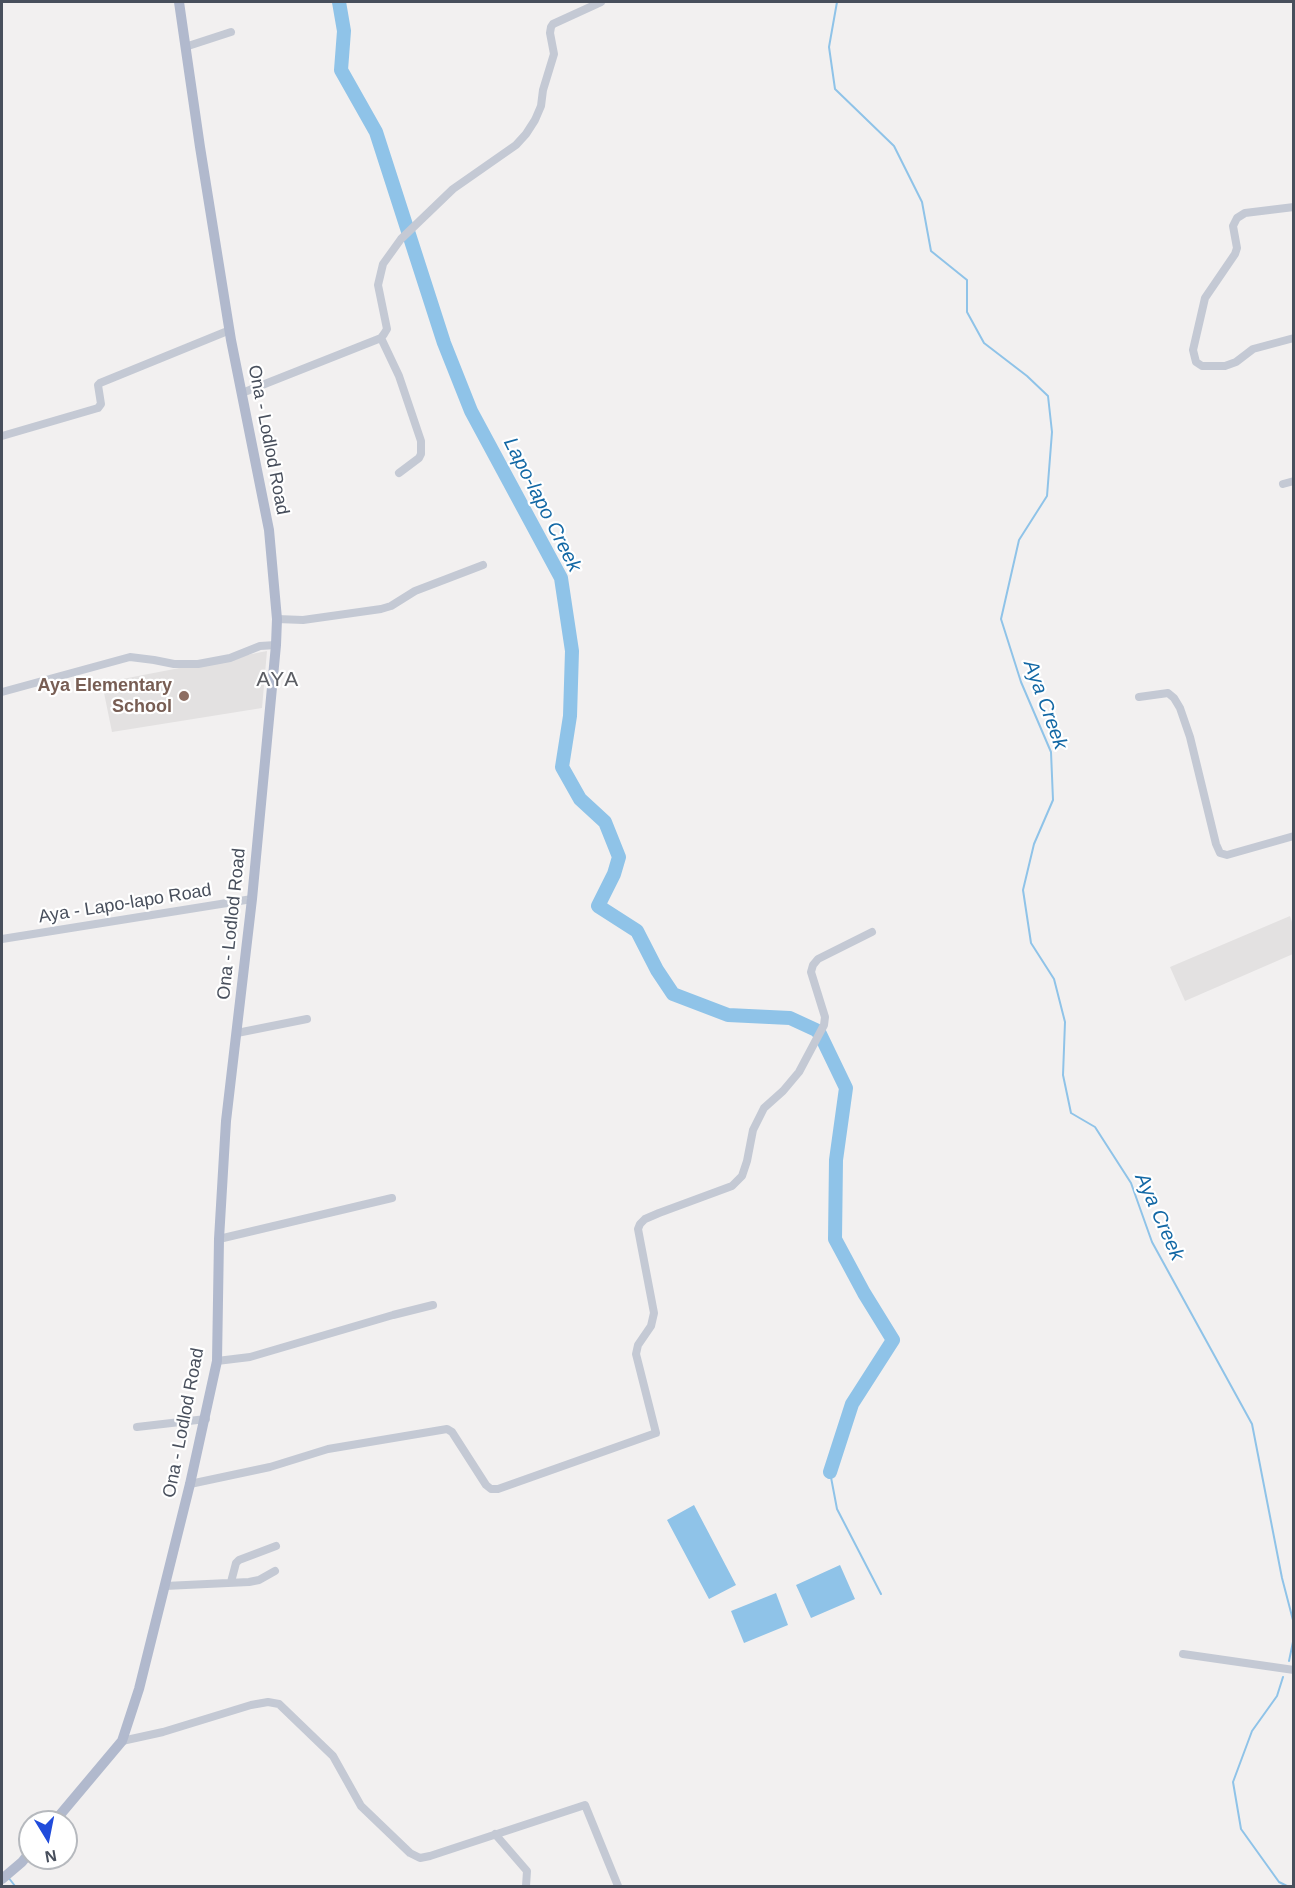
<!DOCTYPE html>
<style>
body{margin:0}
#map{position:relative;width:1295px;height:1888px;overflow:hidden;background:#f2f0f0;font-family:Helvetica,sans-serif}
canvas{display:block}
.frame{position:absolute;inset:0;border:3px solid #484f5c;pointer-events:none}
.north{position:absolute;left:18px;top:1810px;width:60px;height:60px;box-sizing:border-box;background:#fff;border:2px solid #b6b9be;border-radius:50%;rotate:170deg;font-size:16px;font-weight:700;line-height:24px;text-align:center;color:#484f5c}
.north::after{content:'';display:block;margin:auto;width:21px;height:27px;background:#214cdb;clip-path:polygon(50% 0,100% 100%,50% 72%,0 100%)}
</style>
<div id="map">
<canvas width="1295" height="1888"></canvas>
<div class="frame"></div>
<div class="north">N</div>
</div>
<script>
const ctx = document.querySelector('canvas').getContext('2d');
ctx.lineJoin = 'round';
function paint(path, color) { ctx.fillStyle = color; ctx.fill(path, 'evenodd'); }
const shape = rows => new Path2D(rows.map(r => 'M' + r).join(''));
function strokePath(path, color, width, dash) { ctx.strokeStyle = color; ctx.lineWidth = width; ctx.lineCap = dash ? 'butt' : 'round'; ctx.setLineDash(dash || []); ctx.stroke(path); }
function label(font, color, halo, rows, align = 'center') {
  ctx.font = font + ' Helvetica,sans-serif'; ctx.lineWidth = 4.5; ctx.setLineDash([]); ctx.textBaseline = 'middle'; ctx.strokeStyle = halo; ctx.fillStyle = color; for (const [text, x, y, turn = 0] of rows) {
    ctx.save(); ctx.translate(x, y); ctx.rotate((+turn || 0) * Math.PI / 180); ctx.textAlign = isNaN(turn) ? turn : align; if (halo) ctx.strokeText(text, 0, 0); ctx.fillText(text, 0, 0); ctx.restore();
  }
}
paint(shape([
 [267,651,262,708,112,732,102,683],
 [1290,916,1293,925,1293,954,1185,1001,1170,967]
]), '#e3e1e1');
paint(shape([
 [694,1505,736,1585,709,1599,667,1520],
 [840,1565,855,1599,811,1618,796,1585],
 [776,1593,788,1625,744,1643,731,1611]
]), '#8fc3e8');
strokePath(shape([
 [837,2,829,47,835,89,894,146,922,202,931,251,967,280,967,312,984,343,1027,376,1048,396,1052,432,1047,496,1019,540,1001,619,1021,682,1051,752,1053,800,1034,844,1023,890,1031,943,1054,979,1065,1022,1063,1075,1071,1113,1095,1127,1131,1183,1152,1242,1252,1424,1282,1578,1294,1624],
 [830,1472,837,1509,881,1594],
 [1289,1661,1294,1637],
 [1283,1677,1277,1696,1252,1731,1233,1782,1241,1829,1279,1882,1287,1886],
 [8,1877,15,1886]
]), '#8fc3e8', 2);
strokePath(shape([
 [339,2,344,31,341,70,376,132,444,343,471,411,561,578,572,651,570,716,562,767,580,799,605,822,619,857,614,874,598,906,637,931,657,970,673,994,728,1015,790,1018,816,1030,820,1034,846,1088,836,1160,835,1239,864,1293,893,1340,852,1404,830,1472]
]), '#8fc3e8', 14);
strokePath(shape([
 [185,47,231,32],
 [1294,207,1245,213,1237,218,1233,226,1237,248,1235,254,1205,298,1193,350,1196,362,1202,366,1225,366,1236,362,1253,349,1294,338],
 [381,338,399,376,421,441,421,454,419,458,399,473],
 [242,393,381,338,384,334,387,329,378,285,383,264,401,239,453,189,516,145,526,134,535,120,541,106,543,90,554,54,550,33,551,27,553,24,601,2],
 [2,436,98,408,101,404,98,385,100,383,230,330],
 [1283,484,1294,481],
 [277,619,303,620,381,609,391,606,415,591,483,565],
 [2,692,130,657,154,660,174,664,198,664,230,658,260,646,276,645],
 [1139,697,1168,693,1174,698,1180,708,1190,737,1216,844,1220,853,1227,855,1294,836],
 [2,939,252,899],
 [237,1033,307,1019],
 [219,1239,392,1198],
 [217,1361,250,1357,393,1315,433,1305],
 [137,1427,206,1419],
 [190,1484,270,1467,328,1449,447,1429,452,1432,486,1485,491,1489,498,1489,656,1433,636,1354,638,1345,651,1326,654,1313,638,1229,640,1224,645,1219,659,1213,732,1186,742,1176,747,1161,753,1130,764,1108,783,1091,799,1072,824,1025,825,1017,811,972,813,965,818,959,872,932],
 [231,1582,236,1563,239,1560,276,1546],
 [165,1586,249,1582,259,1580,275,1571],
 [1183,1654,1294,1670],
 [122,1741,163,1732,251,1705,268,1702,279,1704,333,1756,361,1806,410,1853,420,1858,430,1856,585,1805,618,1886],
 [495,1834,527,1871,526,1886]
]), '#c4c9d4', 8);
strokePath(shape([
 [54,1822,122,1741,139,1689,190,1484,217,1361,219,1239,226,1121,252,899,276,645,277,619,269,530,231,340,200,147,179,2],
 [2,1879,22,1862,30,1852]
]), '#b1b9cd', 10);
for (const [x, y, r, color] of [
 [184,696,6,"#8d6e63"]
]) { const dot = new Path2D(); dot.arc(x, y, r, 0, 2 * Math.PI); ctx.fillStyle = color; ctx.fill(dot); strokePath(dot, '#fff', 2); }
label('18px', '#484f5c', '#fff', [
 ["Ona - Lodlod Road",268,440,79],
 ["Aya - Lapo-lapo Road",125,904,-9],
 ["Ona - Lodlod Road",232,924,-84],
 ["Ona - Lodlod Road",184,1423,-79]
]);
label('bold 18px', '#785e54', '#fff', [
 ["Aya Elementary",172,686],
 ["School",172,707]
], 'right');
label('italic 20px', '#1368a5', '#fff', [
 ["Lapo-lapo Creek",542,505,63],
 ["Aya Creek",1045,705,70],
 ["Aya Creek",1159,1217,66]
]);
ctx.letterSpacing = '1.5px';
label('21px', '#5c5e64', '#fff', [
 ["AYA",278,680]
]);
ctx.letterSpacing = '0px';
</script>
